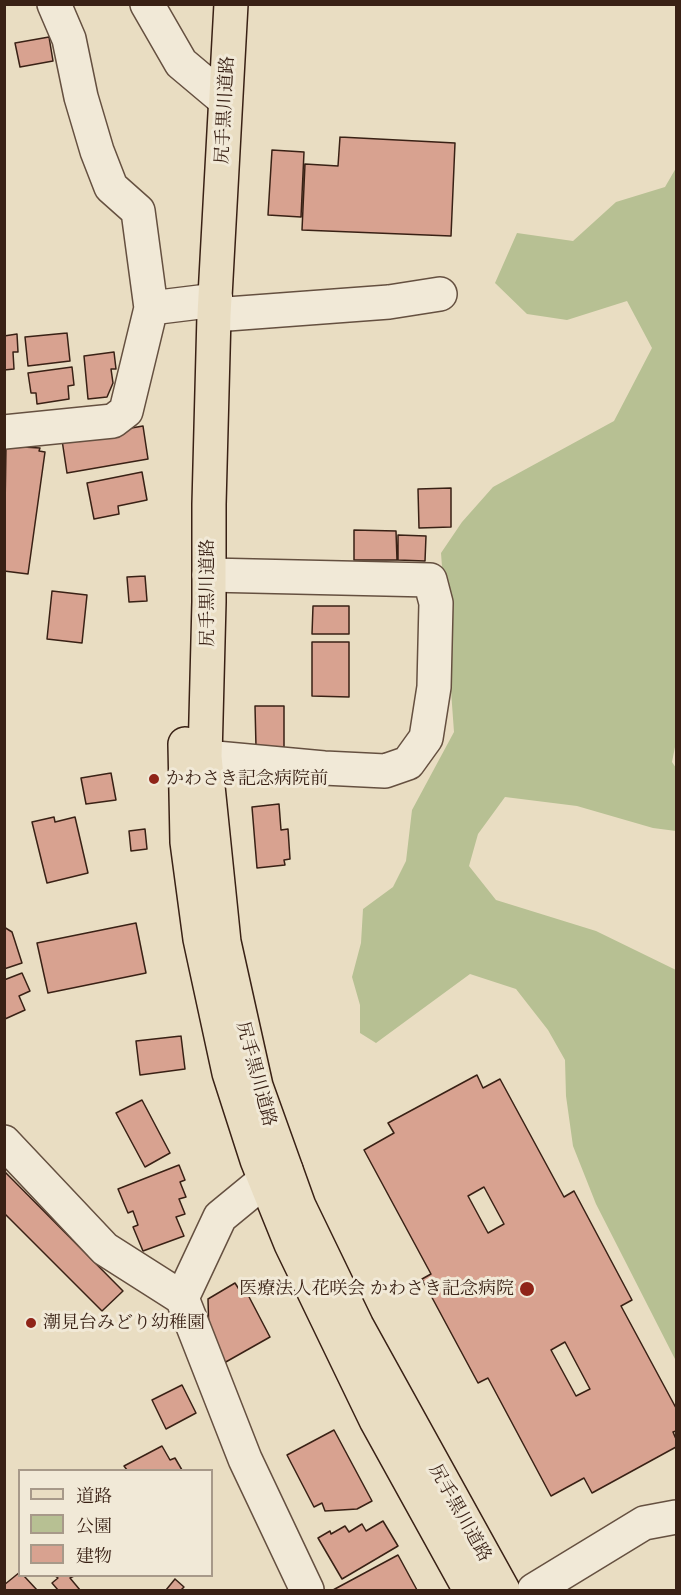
<!DOCTYPE html>
<meta charset="utf-8">
<style>
body{margin:0}
#map{position:relative;width:681px;height:1595px;overflow:hidden;background:#e9ddc2;font-family:"Libre Caslon Text","Noto Serif JP",serif}
canvas{display:block}
.frame{position:absolute;inset:0;border:6px solid #392115;pointer-events:none}
.legend{position:absolute;left:18px;top:1469px;width:195px;height:108px;box-sizing:border-box;background:#f1e9d7;border:2px solid #a79989;margin:0;padding:8px 10px;list-style:none;font-size:18px;color:#392115}
.legend li{display:flex;align-items:center;gap:12px;height:30px}
.legend b{width:30px;border:2px solid #a79989}
</style>
<div id="map">
<canvas width="681" height="1595"></canvas>
<div class="frame"></div>
<ul class="legend">
<li><b style="height:8px;background:#e9ddc2"></b>道路</li>
<li><b style="height:16px;background:#b7c093"></b>公園</li>
<li><b style="height:16px;background:#d8a290"></b>建物</li>
</ul>
</div>
<script>
const ctx = document.querySelector('canvas').getContext('2d');
ctx.lineJoin = 'round';
function paint(path, color) { ctx.fillStyle = color; ctx.fill(path, 'evenodd'); }
const shape = rows => new Path2D(rows.map(r => 'M' + r).join(''));
function strokePath(path, color, width, dash) { ctx.strokeStyle = color; ctx.lineWidth = width; ctx.lineCap = dash ? 'butt' : 'round'; ctx.setLineDash(dash || []); ctx.stroke(path); }
function label(font, color, halo, rows, align = 'center') {
  ctx.font = font + ' "Libre Caslon Text","Noto Serif JP",serif'; ctx.lineWidth = 6; ctx.setLineDash([]); ctx.textBaseline = 'middle'; ctx.strokeStyle = halo; ctx.fillStyle = color; for (const [text, x, y, turn = 0] of rows) {
    ctx.save(); ctx.translate(x, y); ctx.rotate((+turn || 0) * Math.PI / 180); ctx.textAlign = isNaN(turn) ? turn : align; if (halo) ctx.strokeText(text, 0, 0); ctx.fillText(text, 0, 0); ctx.restore();
  }
}
paint(shape([
 [676,168,676,742,672,762,676,768,676,831,653,828,577,806,505,797,478,834,469,866,496,900,596,931,676,970,676,1361,596,1204,573,1146,566,1096,565,1060,548,1030,516,989,470,974,376,1043,360,1033,360,1005,352,977,361,943,363,909,393,887,406,861,412,810,454,732,441,553,462,522,493,487,614,421,652,348,627,301,567,320,527,314,495,283,517,233,573,241,616,202,665,187]
]), '#b7c093');
const building = shape([
 [49,37,53,61,20,67,15,43,49,37],
 [340,137,455,143,451,236,302,230,305,164,338,166,340,137],
 [272,150,304,152,301,217,268,215,272,150],
 [67,333,70,361,28,366,25,337,67,333],
 [17,334,18,352,13,352,14,369,4,370,4,336,17,334],
 [114,352,116,369,111,369,113,383,107,397,88,399,84,356,114,352],
 [72,367,74,385,68,386,69,399,37,404,36,393,31,393,28,373,72,367],
 [143,426,148,459,67,473,62,440,143,426],
 [6,446,40,448,39,451,45,452,28,574,4,571,6,446],
 [142,472,147,500,118,506,119,514,94,519,87,483,142,472],
 [451,488,451,527,419,528,418,489,451,488],
 [354,530,396,531,397,560,354,560,354,530],
 [398,535,426,536,425,561,398,560,398,535],
 [145,576,147,601,129,602,127,577,145,576],
 [52,591,87,595,82,643,47,639,52,591],
 [313,606,349,606,349,634,312,634,313,606],
 [312,642,349,642,349,697,312,696,312,642],
 [255,706,284,706,284,747,256,747,255,706],
 [111,773,116,800,86,804,81,778,111,773],
 [279,804,281,830,288,829,290,859,284,860,285,865,257,868,252,807,279,804],
 [54,817,55,822,75,817,88,873,47,883,32,822,54,817],
 [145,829,147,849,131,851,129,831,145,829],
 [136,923,146,973,48,993,37,943,136,923],
 [4,927,12,932,22,963,4,969,4,927],
 [22,973,30,991,19,996,25,1010,5,1019,4,980,22,973],
 [181,1036,185,1069,140,1075,136,1041,181,1036],
 [477,1075,483,1088,500,1079,564,1197,574,1191,632,1300,621,1306,676,1408,676,1431,673,1432,676,1439,676,1447,592,1493,584,1478,551,1496,488,1378,478,1383,422,1279,431,1274,364,1150,394,1133,388,1123,477,1075],
 [484,1187,504,1224,488,1233,468,1196,484,1187],
 [565,1342,590,1389,576,1396,551,1350,565,1342],
 [142,1100,170,1153,145,1167,116,1113,142,1100],
 [179,1165,185,1180,180,1182,186,1197,179,1199,185,1214,176,1217,184,1236,143,1251,133,1227,138,1225,133,1211,128,1213,118,1189,179,1165],
 [4,1171,123,1291,102,1311,4,1213,4,1171],
 [235,1283,242,1294,247,1293,270,1337,224,1363,209,1335,208,1299,235,1283],
 [182,1385,196,1413,166,1429,152,1400,182,1385],
 [334,1430,372,1501,357,1509,325,1511,322,1503,314,1507,287,1455,334,1430],
 [162,1446,170,1460,175,1458,182,1470,127,1470,124,1466,162,1446],
 [383,1521,398,1546,342,1579,318,1538,330,1531,331,1534,345,1526,349,1532,362,1524,366,1531,383,1521],
 [398,1555,417,1590,333,1590,398,1555],
 [20,1572,20,1576,24,1576,37,1590,4,1590,4,1585,20,1572],
 [55,1576,74,1576,70,1578,80,1590,58,1590,52,1583,58,1578,55,1576],
 [175,1579,184,1587,181,1590,166,1590,175,1579]
]);
paint(building, '#d8a290');
strokePath(building, '#392115', 1.5);
const minor = shape([
 [54,4,69,39,81,97,97,151,111,187,138,211,151,308],
 [147,4,181,63,225,100],
 [214,315,389,302,440,294],
 [4,432,113,421,126,411,151,308,216,300],
 [205,757,324,768,385,771,408,763,426,738,434,687,436,603,430,580,209,575],
 [4,1142,105,1249,182,1298,220,1217,265,1180,286,1170],
 [182,1298,245,1459,307,1590],
 [534,1590,644,1523,676,1517]
]);
const major = shape([
 [231,4,214,315,209,504,209,602,205,757,224,942,256,1086,299,1206,357,1326,503,1590],
 [185,744,187,842,200,939,229,1073,257,1160,291,1244,376,1420,470,1590]
]);
strokePath(minor, '#655040', 36);
strokePath(major, '#392115', 36);
strokePath(minor, '#f1e9d7', 33);
strokePath(major, '#e9ddc2', 33);
for (const [x, y, r, color] of [
 [154,779,6,"#8f2418"],
 [527,1289,8,"#8f2418"],
 [31,1323,6,"#8f2418"]
]) { const dot = new Path2D(); dot.arc(x, y, r, 0, 2 * Math.PI); ctx.fillStyle = color; ctx.fill(dot); strokePath(dot, '#f1e9d7', 2); }
label('18px', '#392115', '#f1e9d7', [
 ["尻手黒川道路",225,110,-87],
 ["尻手黒川道路",208,593,-90],
 ["尻手黒川道路",256,1074,75],
 ["尻手黒川道路",460,1513,61]
]);
label('18px', '#392115', '#f1e9d7', [
 ["かわさき記念病院前",166,779],
 ["医療法人花咲会 かわさき記念病院",514,1289,"right"],
 ["潮見台みどり幼稚園",43,1323]
], 'left');
</script>
